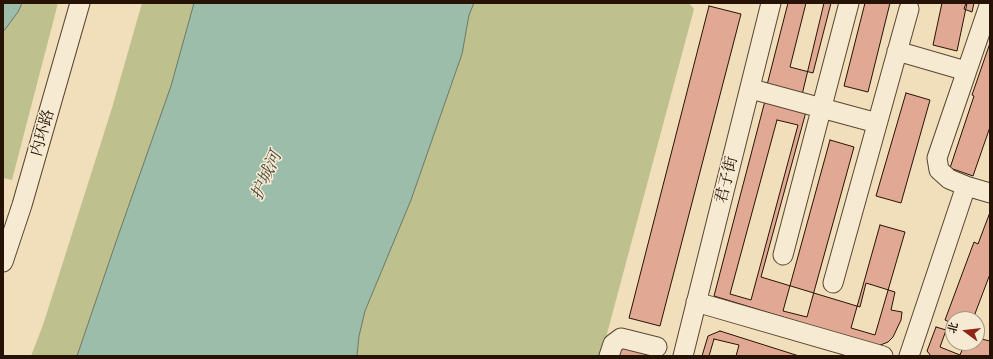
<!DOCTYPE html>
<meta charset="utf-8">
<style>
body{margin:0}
#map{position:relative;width:993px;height:359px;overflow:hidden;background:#f1deba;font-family:"Old Standard TT","Noto Serif SC",serif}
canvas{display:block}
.frame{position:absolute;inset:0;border:4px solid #261306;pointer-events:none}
.north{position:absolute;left:945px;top:311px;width:40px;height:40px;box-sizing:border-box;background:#f6ead2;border:1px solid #a39480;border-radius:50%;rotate:285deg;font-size:11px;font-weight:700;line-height:16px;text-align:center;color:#261306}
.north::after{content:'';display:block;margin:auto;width:14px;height:18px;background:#8f2418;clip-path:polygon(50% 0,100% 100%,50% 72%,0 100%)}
</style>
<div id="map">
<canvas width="993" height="359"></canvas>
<div class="frame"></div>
<div class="north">北</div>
</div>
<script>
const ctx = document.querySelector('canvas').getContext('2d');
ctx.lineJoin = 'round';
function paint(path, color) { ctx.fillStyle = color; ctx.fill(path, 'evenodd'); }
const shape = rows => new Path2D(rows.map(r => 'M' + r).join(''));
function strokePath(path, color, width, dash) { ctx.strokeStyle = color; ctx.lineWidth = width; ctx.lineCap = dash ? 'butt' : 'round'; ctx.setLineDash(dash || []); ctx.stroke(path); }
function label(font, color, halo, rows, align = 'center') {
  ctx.font = font + ' "Old Standard TT","Noto Serif SC",serif'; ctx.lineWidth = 3; ctx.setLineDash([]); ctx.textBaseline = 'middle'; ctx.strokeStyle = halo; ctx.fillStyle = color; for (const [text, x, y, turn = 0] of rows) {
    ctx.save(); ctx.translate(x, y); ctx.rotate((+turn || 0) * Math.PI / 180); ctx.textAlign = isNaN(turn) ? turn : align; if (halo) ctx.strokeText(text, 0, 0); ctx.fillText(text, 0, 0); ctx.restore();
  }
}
paint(shape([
 [3,3,58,3,12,180,3,178],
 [142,3,197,3,174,90,82,356,31,356,43,325,112,108],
 [462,3,689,3,694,9,601,356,351,356]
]), '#bec08d');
const water = shape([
 [3,3,22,3,18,12,3,32,3,3],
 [194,3,474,3,469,15,462,54,411,200,365,311,359,336,357,356,77,356,118,236,171,86,194,3]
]);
paint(water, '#9cbda9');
strokePath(water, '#6d7968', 1);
const building = shape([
 [788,3,824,3,801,99,766,89,788,3],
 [806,3,831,3,813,73,790,67,806,3],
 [865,3,890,3,868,92,844,86,865,3],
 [942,3,967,3,957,51,933,45,942,3],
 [966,3,974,3,972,12,964,9,966,3],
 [709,6,741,14,660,326,629,318,709,6],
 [990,43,990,127,973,176,950,168,974,96,972,95,990,43],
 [906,93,930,100,901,203,876,196,906,93],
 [766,97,807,108,761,277,860,307,866,283,895,292,891,310,902,312,901,320,893,337,888,342,878,346,714,296,766,97],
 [777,120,798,125,751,300,730,294,777,120],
 [830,140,854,147,807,317,783,311,830,140],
 [989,215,990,215,990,274,973,319,953,319,953,343,965,343,960,355,940,347,949,322,945,320,974,242,978,244,989,215],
 [880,225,905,232,875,335,851,328,880,225],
 [936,327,953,332,953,343,977,343,977,338,990,341,990,356,931,356,927,351,936,327],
 [720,331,799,356,702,356,708,336,720,331],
 [714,339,739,345,736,356,709,356,714,339],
 [620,344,653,353,652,356,617,356,620,344]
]);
paint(building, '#e1a994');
strokePath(building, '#261306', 1);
const minor = shape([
 [990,3,937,158,939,170,949,179,966,186,990,193],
 [897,51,966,71],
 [755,90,877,123],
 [783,255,849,3],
 [3,262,22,205,80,3],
 [833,283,909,9],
 [696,302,883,356],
 [609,356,613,344,621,338,657,347],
 [683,356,771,3],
 [909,356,966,186]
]);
strokePath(minor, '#594633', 21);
strokePath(minor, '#f6ead2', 19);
label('16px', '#261306', '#f6ead2', [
 ["内环路",43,133,-74],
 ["君子街",727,180,-76]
]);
label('italic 17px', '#4f4e3f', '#f6ead2', [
 ["护城河",267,176,-66]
]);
</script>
